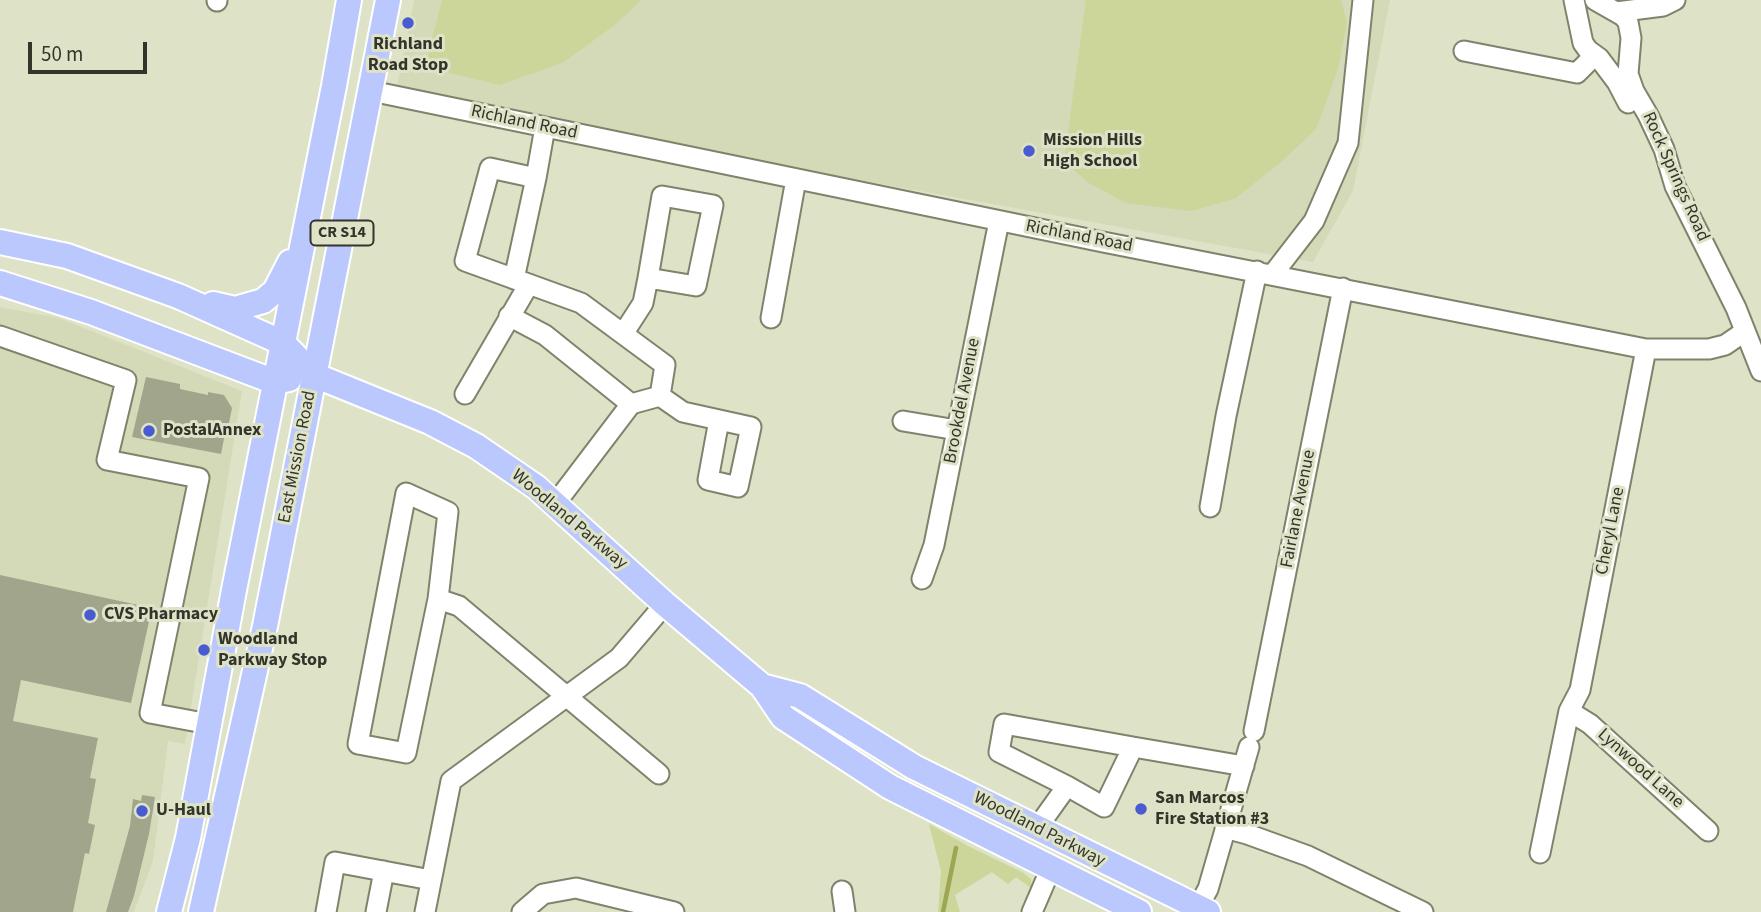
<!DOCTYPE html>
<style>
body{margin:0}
#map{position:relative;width:1761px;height:912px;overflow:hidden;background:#dee3c8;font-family:"Source Sans 3",sans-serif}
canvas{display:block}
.scale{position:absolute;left:28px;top:42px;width:119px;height:32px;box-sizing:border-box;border:4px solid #33352a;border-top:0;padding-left:9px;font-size:21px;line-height:24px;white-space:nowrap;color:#33352a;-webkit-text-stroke:5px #dee3c8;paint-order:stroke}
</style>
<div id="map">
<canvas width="1761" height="912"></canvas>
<div class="scale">50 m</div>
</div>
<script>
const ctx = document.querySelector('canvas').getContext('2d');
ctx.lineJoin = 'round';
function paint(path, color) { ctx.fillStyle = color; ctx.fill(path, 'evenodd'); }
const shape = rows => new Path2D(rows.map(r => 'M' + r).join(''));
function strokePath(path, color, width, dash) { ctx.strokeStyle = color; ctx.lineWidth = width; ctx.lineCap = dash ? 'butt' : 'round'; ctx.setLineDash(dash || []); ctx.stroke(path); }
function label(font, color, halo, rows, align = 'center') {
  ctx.font = font + ' "Source Sans 3",sans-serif'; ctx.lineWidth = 6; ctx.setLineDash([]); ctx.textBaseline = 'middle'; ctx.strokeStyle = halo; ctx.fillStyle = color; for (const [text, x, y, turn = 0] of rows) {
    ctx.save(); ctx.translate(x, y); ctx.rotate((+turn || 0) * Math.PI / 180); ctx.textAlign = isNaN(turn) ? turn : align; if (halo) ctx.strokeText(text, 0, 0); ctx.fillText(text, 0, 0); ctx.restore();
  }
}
paint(shape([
 [414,0,1390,0,1353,191,1313,262,395,96],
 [0,307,59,318,242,391,185,744,168,741,153,861,134,912,0,912]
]), '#d4dab8');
paint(shape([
 [442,0,641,0,616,24,564,62,500,85,425,67],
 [1086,0,1341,0,1347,22,1338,69,1316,129,1281,162,1236,198,1192,211,1126,203,1089,183,1064,161],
 [929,824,968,846,1022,872,1031,879,1032,889,1016,877,1008,884,992,872,955,895,960,912,938,912,941,871]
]), '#ccd59a');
strokePath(shape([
 [943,912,956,848]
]), '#9da753', 4.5);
paint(shape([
 [146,377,180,384,180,389,208,395,208,392,224,395,232,408,229,423,227,423,221,454,132,437],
 [0,575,152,608,131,703,21,680,13,721,98,738,90,778,96,779,88,823,95,825,89,854,85,853,73,912,0,912],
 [142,795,155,797,149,834,134,896,128,912,106,912,130,826,133,799,141,801]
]), '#a1a58c');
const minor = shape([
 [1574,0,1583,43,1588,50,1599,58,1617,82,1628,103],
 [1595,0,1623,16,1628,22,1631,38,1628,74,1634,91,1648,115,1664,149,1675,186,1736,308,1761,371],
 [217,1,217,0],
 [1616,12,1663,6,1675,0],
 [1464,51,1577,73,1594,56],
 [371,91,1103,242,1646,349,1709,349,1725,345,1744,332],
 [536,178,545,127],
 [1273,274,1314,221,1348,143,1363,0],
 [514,279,536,178,490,168,465,261,581,303,665,365,660,396],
 [509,316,545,335,631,404],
 [771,318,796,179],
 [623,334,643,303,648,278,662,196,713,205,696,286,648,278],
 [0,336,126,380,107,460,199,478,150,713,209,724],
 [465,394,529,284],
 [903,421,957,430],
 [555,504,631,404,660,396,683,412,751,427,738,487,708,480,719,420],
 [1210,507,1226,416,1257,271],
 [922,579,934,545,999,221],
 [438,599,406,753,358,744,406,493,448,512,438,599,459,606,659,774],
 [1569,711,1590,724,1708,831],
 [1254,731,1343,288],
 [1067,786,999,752,1004,724,1133,747],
 [1037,828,1067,786,1104,807,1133,747,1244,766],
 [1225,828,1247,834,1308,856,1423,912],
 [1540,853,1569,711,1580,690,1646,349],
 [842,891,845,912],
 [326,912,335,862,431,880],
 [376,912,384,871],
 [425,912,451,781,619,658,665,604],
 [522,912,543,894,576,888,674,912],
 [1032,912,1051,868],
 [1195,912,1208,889,1249,747]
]);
const major = shape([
 [0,242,67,256,178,296,283,343,314,375,430,422,476,446,536,487,665,604,762,686,783,717,890,787,1139,912],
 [0,283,91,312,275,382,289,379],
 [213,304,235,309,263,301,275,291,290,262],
 [762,686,800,696,914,767,1208,912],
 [169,912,188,838,234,590,334,86,349,0],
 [201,912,265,626,388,0]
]);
strokePath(minor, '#7f836b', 23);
strokePath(major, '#fff', 28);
strokePath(minor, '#fff', 19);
strokePath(major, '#bbc8fe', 24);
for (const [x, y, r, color] of [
 [408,23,7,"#495bd0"],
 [1029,151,7,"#495bd0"],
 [149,431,7,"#495bd0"],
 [90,615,7,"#495bd0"],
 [204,650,7,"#495bd0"],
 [1141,809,7,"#495bd0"],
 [142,811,7,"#495bd0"]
]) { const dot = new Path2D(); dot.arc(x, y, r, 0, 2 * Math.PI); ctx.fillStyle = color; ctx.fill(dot); strokePath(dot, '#dee3c8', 2.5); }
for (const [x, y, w] of [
 [342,233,63]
]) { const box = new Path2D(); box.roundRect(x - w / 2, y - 12.5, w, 25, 5); ctx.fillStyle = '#dee3c8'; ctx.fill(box); strokePath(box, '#33352a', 2); }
label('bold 16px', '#33352a', null, [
 ["CR S14",342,233]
]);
label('bold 18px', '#33352a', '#dee3c8', [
 ["Richland",408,45,"center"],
 ["Road Stop",408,66,"center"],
 ["Mission Hills",1043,141],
 ["High School",1043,162],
 ["PostalAnnex",163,431],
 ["CVS Pharmacy",104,615],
 ["Woodland",218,640],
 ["Parkway Stop",218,661],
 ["San Marcos",1155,799],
 ["Fire Station #3",1155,820],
 ["U-Haul",156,811]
], 'left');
label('18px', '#33352a', '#dee3c8', [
 ["Richland Road",524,123,12],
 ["Rock Springs Road",1675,177,66],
 ["Richland Road",1079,237,11],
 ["Brookdel Avenue",963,401,-79],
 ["East Mission Road",298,457,-79],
 ["Fairlane Avenue",1299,509,-79],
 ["Woodland Parkway",569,520,40],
 ["Cheryl Lane",1611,531,-79],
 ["Lynwood Lane",1640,769,42],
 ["Woodland Parkway",1039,830,27]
]);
</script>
